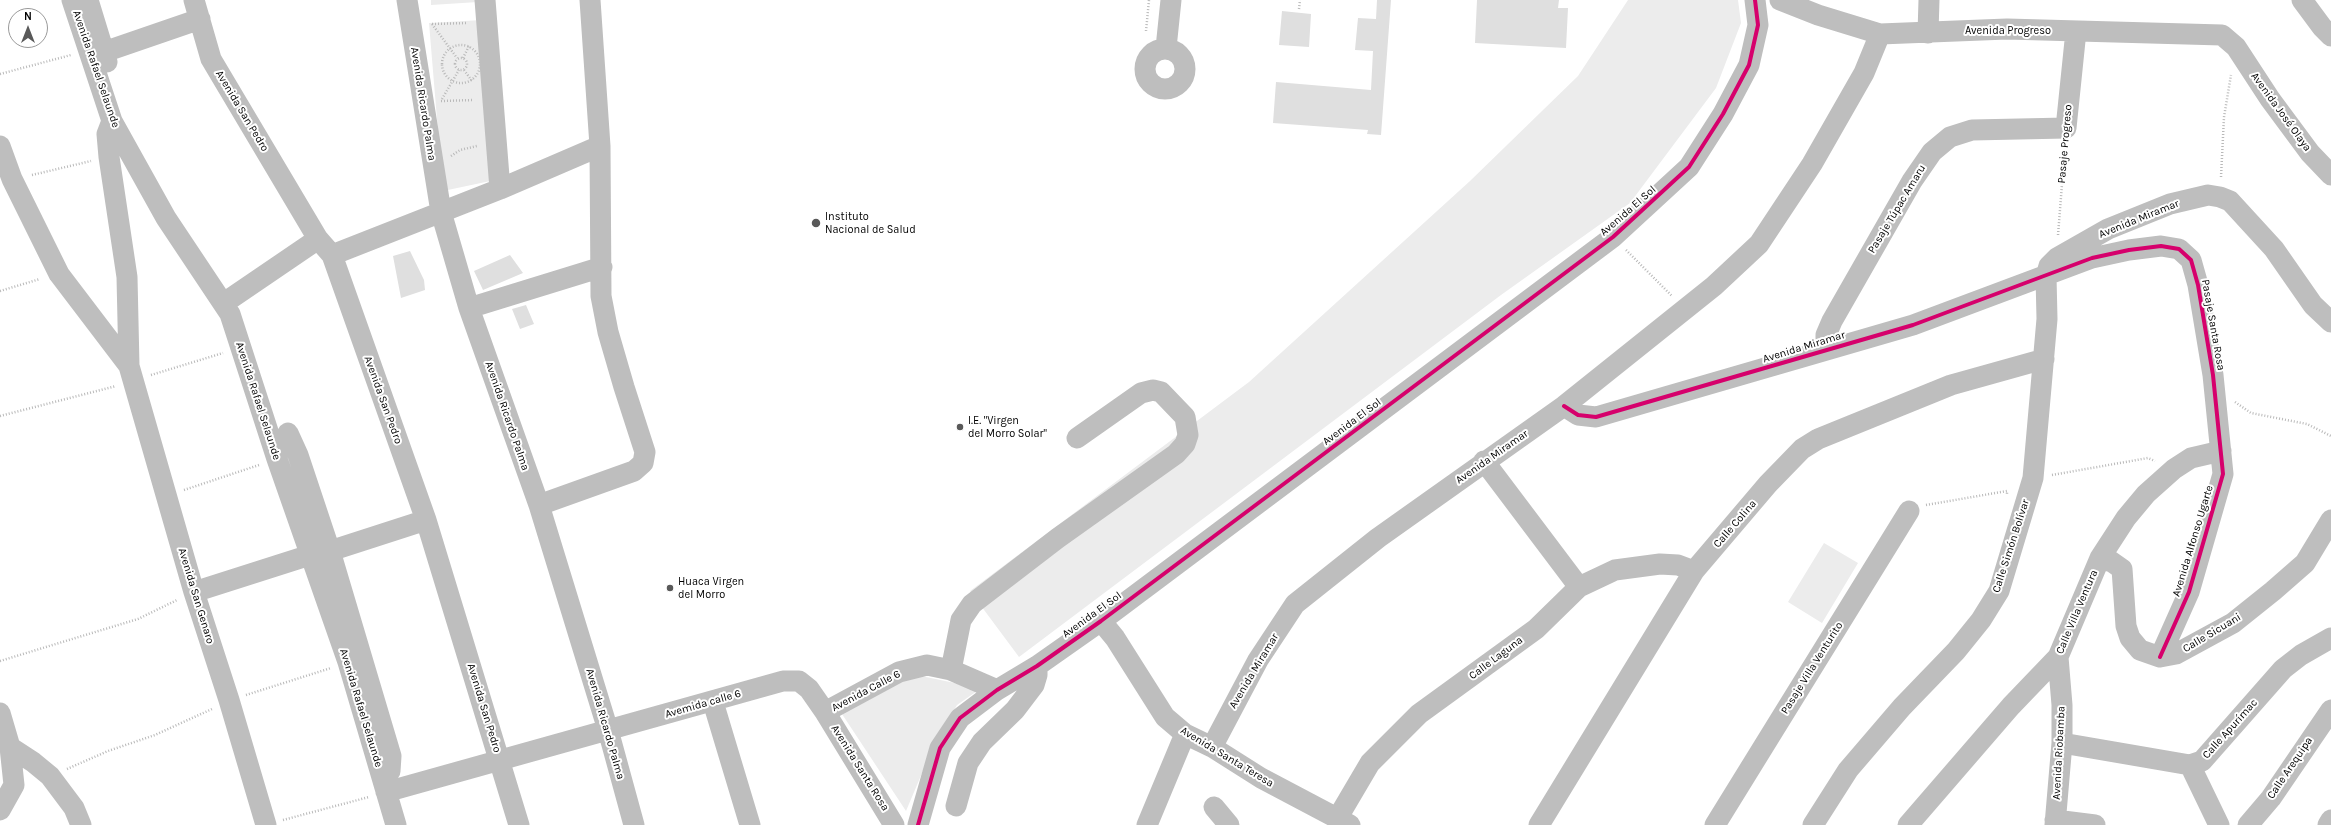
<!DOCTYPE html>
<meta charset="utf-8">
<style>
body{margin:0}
#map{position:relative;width:2331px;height:825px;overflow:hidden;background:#fff;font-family:Karla,sans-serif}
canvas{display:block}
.north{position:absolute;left:8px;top:8px;width:40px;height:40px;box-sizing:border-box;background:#fff;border:1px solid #999;border-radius:50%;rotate:0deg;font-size:11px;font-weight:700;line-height:16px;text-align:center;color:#000}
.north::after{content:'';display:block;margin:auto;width:14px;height:18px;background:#595959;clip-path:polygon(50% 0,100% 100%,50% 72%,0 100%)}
</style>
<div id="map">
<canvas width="2331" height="825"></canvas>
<div class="north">N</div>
</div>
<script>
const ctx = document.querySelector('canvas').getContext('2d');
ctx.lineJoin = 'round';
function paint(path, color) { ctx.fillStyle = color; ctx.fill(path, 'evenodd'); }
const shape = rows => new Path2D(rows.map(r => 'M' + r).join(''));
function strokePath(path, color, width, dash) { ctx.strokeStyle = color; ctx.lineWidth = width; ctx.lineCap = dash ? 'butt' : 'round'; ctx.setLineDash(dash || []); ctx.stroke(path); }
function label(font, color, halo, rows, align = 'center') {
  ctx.font = font + ' Karla,sans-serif'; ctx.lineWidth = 4; ctx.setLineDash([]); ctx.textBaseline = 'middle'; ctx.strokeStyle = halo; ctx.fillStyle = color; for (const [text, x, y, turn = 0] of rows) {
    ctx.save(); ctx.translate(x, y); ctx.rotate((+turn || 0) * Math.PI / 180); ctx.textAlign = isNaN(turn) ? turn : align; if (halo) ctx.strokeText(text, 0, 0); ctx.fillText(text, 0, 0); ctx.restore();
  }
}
paint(shape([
 [431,0,478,0,478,2,431,5],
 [1628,0,1738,0,1741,23,1716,88,1630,203,1501,295,1019,657,970,591,1249,382,1470,181,1578,76],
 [482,20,495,180,443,191,429,23],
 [1824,543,1858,563,1822,623,1788,602],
 [921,676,955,683,977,691,957,705,936,740,906,811,842,714,891,684]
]), '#ececec');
paint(shape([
 [1377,0,1391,0,1381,135,1367,134,1368,130,1273,123,1276,82,1371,90,1373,51,1355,50,1358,18,1376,19],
 [1477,0,1559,0,1558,8,1568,8,1566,48,1475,43],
 [1282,11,1311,14,1309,47,1279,45],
 [410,251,424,280,425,290,401,298,393,256],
 [510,255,523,273,483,290,474,271],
 [526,305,534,324,520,329,512,309]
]), '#dfdfdf');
strokePath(shape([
 [1299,9,1300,0],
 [432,24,467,23],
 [432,24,457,58],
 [1146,31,1149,0],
 '442 64a19 19 0 1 1 38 0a19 19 0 1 1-38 0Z',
 '455 64a6 6 0 1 1 12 0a6 6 0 1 1-12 0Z',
 [463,58,469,46],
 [464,70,472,81],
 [0,74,71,55],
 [442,99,459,70],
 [441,101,474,100],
 [451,156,460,150,477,146],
 [32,175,91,161],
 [2221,177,2224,117,2231,75],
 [2058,235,2065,146],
 [1626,250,1672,296],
 [0,291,40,279],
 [151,375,223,353],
 [2235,402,2251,413,2307,424,2331,436],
 [0,416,116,386],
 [2052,475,2148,458,2155,461],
 [184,490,259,465],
 [1926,505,2007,491,2007,494],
 [0,661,138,619,177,600],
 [246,695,331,668],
 [67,769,108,751,155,735,212,709],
 [283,820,369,797]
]), '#b9b9b9', 2.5, [1, 2]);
strokePath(shape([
 [72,0,112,121,166,218,230,314,277,459,348,662,396,825],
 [88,0,107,62],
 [194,0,211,59,318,239,332,255,426,520,519,825],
 [407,0,441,212,469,308,539,505,608,730,634,825],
 [485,0,500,189],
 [1780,0,1818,15,1880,34,2007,29,2222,35,2236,47,2270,99,2310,153,2331,175],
 [2302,0,2322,27,2331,36],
 [1928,33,1929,0],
 [1166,48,1171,0],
 '1145 69a20 20 0 1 1 40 0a20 20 0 1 1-40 0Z',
 [104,52,200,19],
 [112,121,107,134,109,157,127,277,129,366,194,592,229,700,266,825],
 [0,146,12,179,59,274,129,366],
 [332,255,500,189,600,146],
 [224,303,318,239],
 [469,308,602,267],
 [1826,349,1826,335,1832,321,1912,181,1932,152,1950,137,1972,130,2066,128,2076,31],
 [1564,406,1578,415,1596,417,1913,325,2092,258,2129,250,2161,246,2179,249,2191,260,2198,285,2213,375,2223,474,2189,592,2160,657],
 [288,433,298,455,330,551,391,756,390,771,383,781],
 [1484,461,1579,587],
 [539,505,634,471,643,463,645,452,624,387,608,332,601,296,600,146,590,0],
 [330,551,426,520],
 [2100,558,2112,562,2122,569,2126,626,2130,638,2140,650,2160,657,2176,654,2233,623,2273,591,2305,563,2331,520],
 [194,592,310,555],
 [1101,621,1115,638,1165,717,1185,734,1212,747,1261,778,1350,825],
 [951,670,961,620,972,604,1058,538,1176,454,1185,444,1188,435,1185,417,1161,392,1153,390,1141,393,1077,438],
 [713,702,750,825],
 [825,712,899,672,927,665,951,670,997,690],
 [0,713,10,747,14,785,0,810],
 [2062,743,2190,765,2202,761,2283,669,2301,655,2331,638],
 [10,747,33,762,50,776,74,808,81,825],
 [1212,747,1258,660,1295,604,1378,538,1564,406,1714,286,1759,244,1812,164,1864,73,1880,34],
 [2190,765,2219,825],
 [386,792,783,681,799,681,809,689,825,712,894,825],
 [956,806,968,763,982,742,1015,710,1034,685,1037,675,1037,666],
 [1214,807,1229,825],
 [1337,819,1370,763,1419,714,1536,629,1579,587,1615,570,1660,564,1678,565,1694,571],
 [2055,820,2095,825],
 [918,825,940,748,960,718,997,690,1037,666,1101,621,1613,237,1689,167,1723,114,1749,65,1758,25,1755,0],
 [1147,825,1185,734],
 [1539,825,1694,571,1768,484,1802,449,1818,439,1951,385,2044,359],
 [1715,825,1909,511],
 [1813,825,1848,770,1902,707,1956,651,1981,620,1999,591,2033,478,2047,319,2046,276,2049,266,2057,258,2108,229,2170,204,2208,195,2220,197,2230,201,2274,249,2313,305,2331,322],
 [1908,825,2011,706,2058,657,2100,558,2126,518,2146,494,2174,469,2191,458,2221,451],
 [2055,825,2062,743,2062,705,2058,657],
 [2248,825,2271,798,2331,710],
 [2328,825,2331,820]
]), '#bebebe', 21);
strokePath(shape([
 [1564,406,1578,415,1596,417,1913,325,2092,258,2129,250,2161,246,2179,249,2191,260,2198,285,2213,375,2223,474,2189,592,2160,657],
 [918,825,940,748,960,718,997,690,1037,666,1101,621,1613,237,1689,167,1723,114,1749,65,1758,25,1755,0]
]), '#d6006c', 4);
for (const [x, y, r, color] of [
 [816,223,5,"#595959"],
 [960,427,4,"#595959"],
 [670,588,4,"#595959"]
]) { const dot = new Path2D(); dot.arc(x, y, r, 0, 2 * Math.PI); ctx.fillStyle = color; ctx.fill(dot); strokePath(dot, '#fff', 1.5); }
label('11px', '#000', '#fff', [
 ["Avenida Progreso",2008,31],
 ["Avenida Rafael Selaunde",96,69,71],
 ["Avenida Ricardo Palma",423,104,81],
 ["Avenida San Pedro",242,111,59],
 ["Avenida José Olaya",2281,112,54],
 ["Pasaje Progreso",2065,144,-85],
 ["Pasaje Túpac Amaru",1897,209,-59],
 ["Avenida El Sol",1628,211,-41],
 ["Avenida Miramar",2139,219,-22],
 ["Pasaje Santa Rosa",2213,325,80],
 ["Avenida Miramar",1804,347,-17],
 ["Avenida San Pedro",383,400,70],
 ["Avenida Rafael Selaunde",258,401,72],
 ["Avenida Ricardo Palma",507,416,71],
 ["Avenida El Sol",1352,422,-37],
 ["Avenida Miramar",1492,457,-35],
 ["Calle Colina",1735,524,-49],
 ["Avenida Alfonso Ugarte",2193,541,-73],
 ["Calle Simón Bolívar",2011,546,-72],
 ["Avenida San Genaro",196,596,73],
 ["Calle Villa Ventura",2077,612,-67],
 ["Avenida El Sol",1092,615,-36],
 ["Calle Sicuani",2212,633,-31],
 ["Calle Laguna",1496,658,-37],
 ["Pasaje Villa Venturito",1812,668,-58],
 ["Avenida Miramar",1254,671,-59],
 ["Avenida Calle 6",866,691,-28],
 ["Avemida calle 6",703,704,-16],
 ["Avenida Rafael Selaunde",361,708,73],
 ["Avenida San Pedro",484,708,73],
 ["Avenida Ricardo Palma",605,724,74],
 ["Calle Apurímac",2230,729,-48],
 ["Avenida Riobamba",2059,753,-87],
 ["Avenida Santa Teresa",1227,757,31],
 ["Avenida Santa Rosa",860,768,58],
 ["Calle Arequipa",2290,768,-56]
]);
label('11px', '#000', '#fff', [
 ["Instituto",825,217],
 ["Nacional de Salud",825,230],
 ["I.E. \"Virgen",968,421],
 ["del Morro Solar\"",968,434],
 ["Huaca Virgen",678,582],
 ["del Morro",678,595]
], 'left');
</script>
